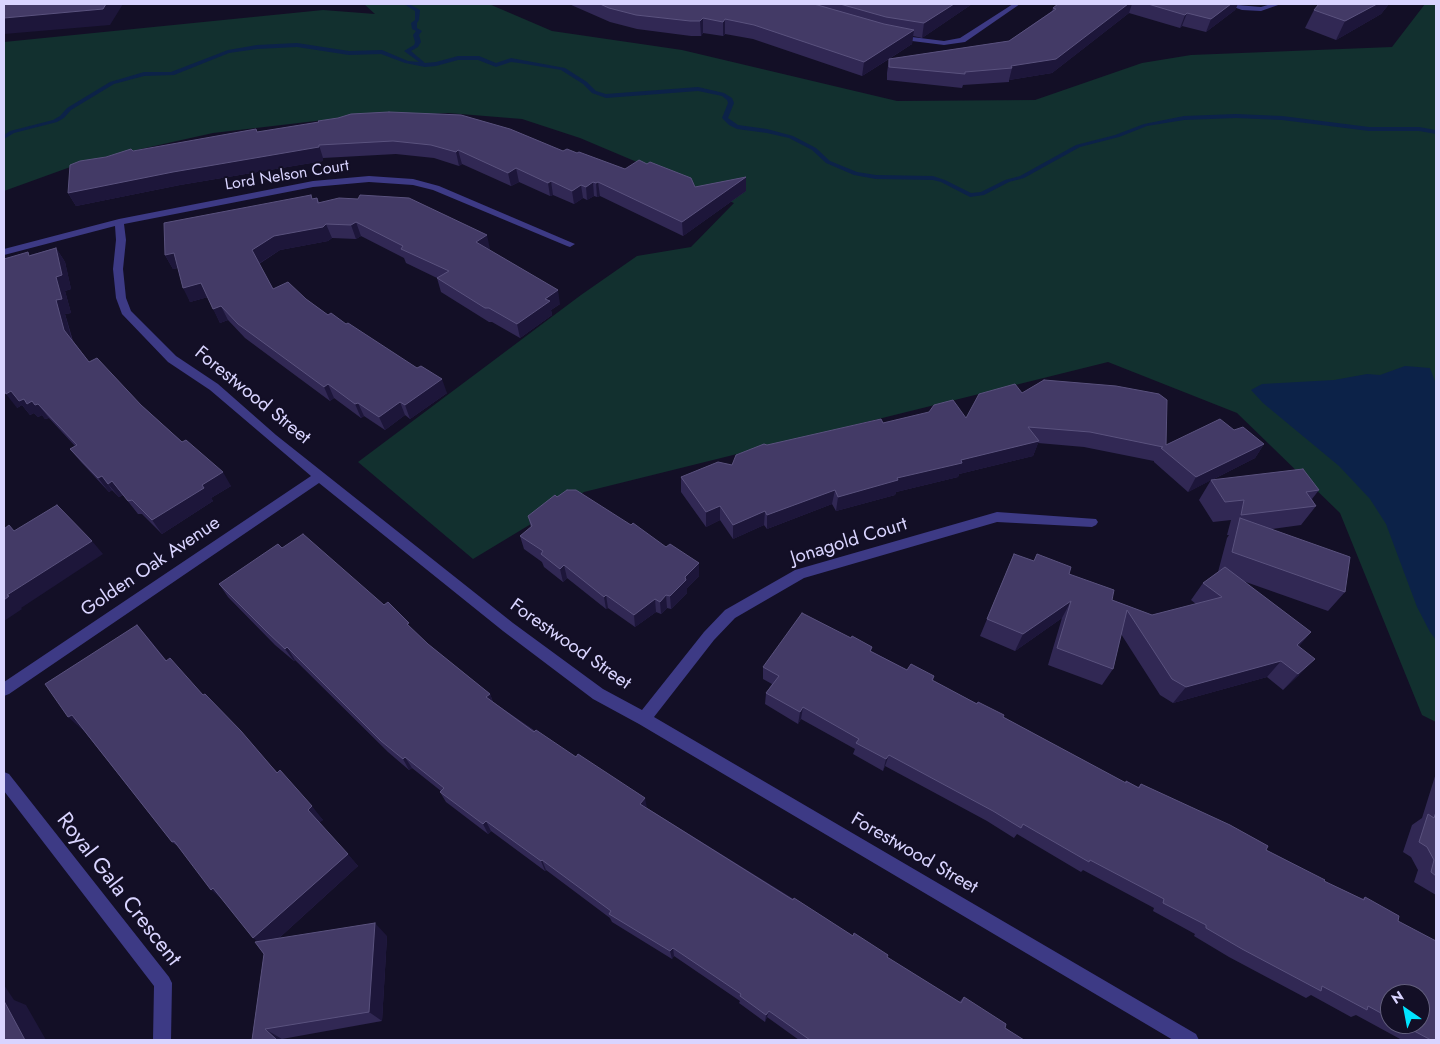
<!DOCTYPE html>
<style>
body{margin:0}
#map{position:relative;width:1440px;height:1044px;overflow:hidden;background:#130f26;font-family:Jost,sans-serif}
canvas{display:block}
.frame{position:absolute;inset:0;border:5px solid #d9d4ff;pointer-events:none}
.north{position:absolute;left:1380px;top:984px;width:50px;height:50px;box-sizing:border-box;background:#130f26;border:1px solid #625e7d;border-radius:50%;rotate:327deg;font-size:14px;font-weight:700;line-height:20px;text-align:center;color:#d9d4ff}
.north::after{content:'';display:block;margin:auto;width:18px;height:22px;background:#00e5ff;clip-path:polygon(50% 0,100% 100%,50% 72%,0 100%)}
</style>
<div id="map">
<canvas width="1440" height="1044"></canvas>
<div class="frame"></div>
<div class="north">N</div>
</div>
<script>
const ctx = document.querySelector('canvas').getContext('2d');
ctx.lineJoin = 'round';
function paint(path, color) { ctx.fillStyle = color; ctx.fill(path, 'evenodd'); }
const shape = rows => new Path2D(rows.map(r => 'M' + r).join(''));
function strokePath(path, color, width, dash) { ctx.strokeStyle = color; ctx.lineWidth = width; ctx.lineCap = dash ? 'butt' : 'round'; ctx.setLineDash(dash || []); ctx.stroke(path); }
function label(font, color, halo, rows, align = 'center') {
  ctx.font = font + ' Jost,sans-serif'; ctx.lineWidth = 4; ctx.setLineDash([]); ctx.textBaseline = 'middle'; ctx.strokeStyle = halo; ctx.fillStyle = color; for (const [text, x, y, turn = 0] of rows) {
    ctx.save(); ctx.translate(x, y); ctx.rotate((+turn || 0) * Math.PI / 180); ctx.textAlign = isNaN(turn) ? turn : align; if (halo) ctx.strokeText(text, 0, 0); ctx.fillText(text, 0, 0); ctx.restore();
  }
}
paint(shape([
 [364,4,489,4,552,31,682,50,897,101,1035,100,1142,63,1191,55,1392,47,1425,4,1436,4,1436,722,1422,715,1340,513,1237,413,1108,362,584,492,473,559,358,462,581,295,637,256,691,247,734,203,580,138,522,119,448,113,333,119,213,133,87,161,4,191,4,42,323,10,375,14]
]), '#12302f');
paint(shape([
 [1405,366,1430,368,1436,384,1436,640,1430,632,1417,607,1386,524,1370,499,1339,466,1263,403,1251,390,1262,384,1334,380,1367,374,1380,375]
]), '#0c2248');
paint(shape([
 [404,4,409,4,420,10,419,20,417,23,417,28,422,31,419,35,421,42,418,47,411,51,425,63,436,62,458,56,479,56,496,63,511,58,565,68,587,82,596,91,606,94,698,87,724,93,732,98,734,103,728,118,738,125,767,129,793,136,816,148,830,161,857,172,876,175,933,176,945,180,971,193,981,192,1005,180,1020,176,1076,145,1115,135,1144,124,1184,116,1236,114,1282,116,1369,127,1419,127,1436,130,1436,134,1419,131,1369,131,1282,120,1236,118,1184,120,1147,126,1119,137,1080,147,1024,178,1009,182,984,195,970,197,941,182,933,180,876,179,854,175,826,163,812,150,789,138,767,133,737,129,729,125,722,118,728,103,727,100,722,96,698,91,606,98,592,93,583,84,561,70,519,63,511,62,496,67,478,60,458,60,436,66,425,67,405,63,381,54,349,55,297,47,257,49,229,53,174,75,144,76,114,84,71,110,64,118,57,122,14,133,4,139,4,135,10,131,53,120,60,116,67,108,110,82,144,72,171,72,228,50,257,45,297,43,349,51,382,50,408,61,419,62,404,51,414,45,415,42,413,35,416,31,412,29,411,23,415,20,415,11,404,4]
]), '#0c2248');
paint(shape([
 [1013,4,1020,4,965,42,944,45,896,39,892,37,896,35,944,41,960,38,1013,4],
 [1225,4,1261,7,1271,4,1281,4,1261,11,1242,10,1225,4],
 [369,176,413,179,439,186,575,244,570,247,567,246,433,190,413,185,369,182,313,187,124,224,126,240,123,269,126,298,131,311,176,356,218,384,276,435,513,623,603,689,642,710,704,632,725,610,795,570,997,512,1096,519,1098,522,1096,525,1092,527,997,522,804,578,735,618,714,640,654,717,1196,1034,1199,1040,1173,1040,639,724,593,699,503,631,319,483,9,694,4,696,4,682,311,476,210,390,168,362,122,314,116,298,113,269,116,240,115,226,4,255,4,249,119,219,313,181,369,176],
 [4,772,9,774,169,977,172,983,171,1040,153,1040,154,986,4,791,4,772]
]), '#3d3a85');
paint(shape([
 [569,4,972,4,922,38,913,36,912,44,889,59,1009,41,1052,11,1053,8,1058,4,1238,4,1235,10,1206,32,1182,26,1180,28,1129,13,1052,73,1009,80,1009,82,963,85,962,88,887,80,887,73,889,59,862,76,753,39,725,34,723,36,703,33,701,36,691,36,637,29,610,22],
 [1319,4,1389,4,1381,14,1336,40,1305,28,1314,10],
 [257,132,563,151,577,153,625,169,695,187,746,177,746,191,683,236,600,196,597,197,594,196,587,200,583,198,574,204,553,195,550,196,519,182,511,186,462,164,459,166,434,158,396,154,323,158,323,161,180,185,76,206,68,193,106,157],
 [317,198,319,202,490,249,489,250,560,304,551,310,552,315,520,338,492,322,489,322,441,292,437,278,406,263,404,258,361,236,356,239,332,238,328,241,280,250,259,264,273,289,306,299,328,315,447,393,410,419,405,415,385,430,364,416,361,418,334,398,330,401,245,338,228,320,220,323,208,297,190,302,178,268,173,269,165,255,312,199],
 [56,248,65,262,71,289,65,291,71,313,65,314,73,341,89,362,141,405,231,486,211,498,213,501,162,534,142,514,138,514,123,495,119,497,112,490,109,492,81,462,70,449,75,446,49,418,45,419,42,415,38,417,34,413,30,415,22,405,17,408,30,255],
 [1022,393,1166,445,1234,430,1264,444,1255,458,1212,480,1319,490,1312,499,1316,506,1301,525,1272,529,1345,592,1328,611,1243,581,1311,632,1299,646,1299,675,1283,690,1267,677,1173,703,1160,695,1121,634,1113,669,1102,685,1048,665,1062,618,1015,651,980,636,1014,554,1069,574,1112,600,1152,615,1196,604,1191,600,1203,583,1218,572,1227,538,1229,535,1227,535,1231,520,1213,522,1199,500,1211,480,1188,492,1154,462,1154,461,1084,447,1038,443,1033,456,959,474,958,477,896,492,895,495,836,511,832,504,767,529,764,525,733,539,720,520,706,527,681,492,681,477,732,465,767,445,883,423,966,418],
 [528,516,699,576,687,588,687,593,671,609,667,608,661,614,656,612,635,627,608,608,606,609,567,578,563,582,544,567,542,562,524,549,520,536,531,528],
 [282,548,384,605,428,644,490,694,493,702,647,808,959,1002,964,997,1005,1028,1024,1040,799,1040,767,1017,765,1022,739,1003,740,1001,674,956,672,959,612,922,610,918,546,870,545,871,491,831,488,834,446,802,440,792,441,791,412,768,409,770,388,752,295,660,294,661,275,645,228,597,219,584],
 [137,625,167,661,203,695,323,820,319,822,358,866,278,939,387,936,382,1021,282,1039,252,1040,264,954,258,942,179,847,172,842,85,732],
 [851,638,872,647,871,651,907,670,934,676,933,681,1003,717,1125,783,1126,781,1138,787,1141,784,1266,850,1324,881,1362,899,1365,897,1398,921,1436,1040,1402,1040,1356,1015,1351,1017,1311,995,1306,998,1229,957,1194,936,1195,934,1153,911,1154,908,1083,870,1081,872,1017,834,1014,838,987,821,885,766,883,771,853,754,855,749,801,719,798,724,765,704,766,693,772,684,763,679,763,667],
 [1390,994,1420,1024,1390,1024],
 [1436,773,1436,895,1414,882,1418,870,1411,857,1403,852,1412,825,1422,818]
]), '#312854');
paint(shape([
 [106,4,123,4,110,25,4,34,4,18],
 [954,4,972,4,922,38,924,23],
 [1128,4,1132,4,1129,13,1052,73,1009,80,1012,68,1011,66],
 [1231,4,1238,4,1235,10,1206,32,1211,19],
 [1377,4,1389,4,1381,14,1336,40,1345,21],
 [1187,13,1182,26,1180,28,1185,15],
 [703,18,703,33,701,36,700,21],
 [725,19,725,34,723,36,723,22],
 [914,30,912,44,862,76,864,62],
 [319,145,323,158,323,161,180,185,76,206,68,193,173,172],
 [458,150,462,164,459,166,456,152],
 [516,168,519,182,511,186,508,173],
 [746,177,746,191,683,236,682,222],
 [551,181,553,195,550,196,548,183],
 [593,182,594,196,587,200,586,187],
 [598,182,600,196,597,197,596,183],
 [581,185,583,198,574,204,572,191],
 [356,222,361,236,356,239,351,225],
 [326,224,332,238,328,241,280,250,258,264,252,250,274,236],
 [487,235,490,249,479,256,476,242],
 [56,248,65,262,71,289,65,291,71,313,65,314,73,344,64,330,56,300],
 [174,253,182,267,173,269,165,255],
 [201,283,208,297,190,302,183,288],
 [558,290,560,304,551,310,552,315,520,338,517,324,545,299],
 [221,306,228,320,220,323,213,309],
 [442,379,447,393,410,419,405,405],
 [328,384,334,398,330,401,324,387],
 [11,391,22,405,17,408,6,394],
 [24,399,38,404,49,418,45,419,42,415,38,417,34,413,30,415,19,401],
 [400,402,405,415,385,430,379,417],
 [358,403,364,416,361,418,355,404],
 [1039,441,1033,456,959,474,958,477,896,492,895,495,836,511,838,497,897,478,961,460],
 [1264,444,1255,458,1188,492,1196,477],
 [223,472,231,486,211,498,213,501,162,534,152,520,202,485],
 [102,476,112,490,109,492,98,478],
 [112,481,123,495,119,497,108,484],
 [835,490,832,504,767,529,767,515],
 [720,506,720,520,706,527,706,512],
 [765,511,764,525,733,539,733,525],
 [92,541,103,554,21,608,22,609,4,621,4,600,7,595],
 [699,563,699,576,687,588,687,593,671,609,670,596,685,577],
 [564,565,567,578,563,582,560,569],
 [606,595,608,608,606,609,604,597],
 [666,595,667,608,661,614,660,602],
 [655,599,656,612,635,627,634,615],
 [1071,601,1062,618,1015,651,1023,634],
 [137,625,151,641,179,677,166,661],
 [1311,632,1296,649,1282,661,1297,645],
 [287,647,295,660,294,661,285,649],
 [1315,659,1299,675,1283,690,1298,674],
 [1281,661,1267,677,1173,703,1186,687],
 [490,694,494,705,486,697],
 [803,707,801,719,798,724,800,712],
 [72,715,89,729,85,732,68,717],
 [889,755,885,766,883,771,886,759],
 [405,757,412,768,409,770,403,759],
 [645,798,647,808,640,804],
 [312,806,323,820,319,823,308,810],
 [486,821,491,831,488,834,483,824],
 [348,854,358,866,267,949,253,938],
 [542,860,546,870,545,871,541,861],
 [213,888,225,902,211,890],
 [375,923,387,936,382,1021,369,1012],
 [673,948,674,956,672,959,670,951],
 [4,985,14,1000,26,1005,46,1040,25,1040,4,1004],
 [769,1011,767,1017,765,1022,766,1015],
 [265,1029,282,1039,284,1040,277,1040]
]), '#1d163a');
const building = shape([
 [4,4,106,4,103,9,4,18,4,4],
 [600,4,814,4,884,24,914,30,864,62,754,25,725,19,723,22,703,18,700,21,690,21,636,15,609,8,600,4],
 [840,4,954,4,924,23,886,17,840,4],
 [1058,4,1128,4,1056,59,1011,66,1012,68,965,72,965,74,889,67,889,59,1009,41,1056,9,1053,8,1058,4],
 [1148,4,1231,4,1211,19,1187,13,1185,15,1148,4],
 [1319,4,1377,4,1345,21,1314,10,1319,4],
 [389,112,461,115,510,129,563,151,567,149,577,153,579,152,625,169,639,160,647,164,650,162,691,178,695,187,746,177,682,222,598,182,596,183,593,182,586,187,581,185,572,191,551,181,548,183,516,168,508,173,458,150,456,152,431,145,393,141,319,145,319,147,173,172,68,193,70,165,80,161,106,157,131,149,133,151,256,129,257,132,319,122,318,121,338,118,351,114,389,112],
 [311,195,312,199,317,198,318,203,339,198,358,199,360,195,409,198,487,235,476,242,558,290,545,299,550,301,517,324,489,308,485,308,437,278,449,271,401,249,403,246,356,222,351,225,326,224,323,227,274,236,252,250,273,289,288,282,306,299,328,315,331,313,346,324,348,323,417,368,421,366,442,379,405,405,400,402,379,417,358,403,355,404,328,384,324,387,238,324,221,306,213,309,201,283,183,288,174,253,165,255,164,223,311,195],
 [56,248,62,275,56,277,62,299,56,300,64,330,89,362,97,358,141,405,182,442,186,440,223,472,202,485,204,488,152,520,132,500,128,501,112,481,108,484,102,476,98,478,70,449,77,445,38,404,35,405,32,401,27,404,24,399,19,401,11,391,6,394,4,390,4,259,28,252,29,256,56,248],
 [1044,380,1116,386,1159,394,1167,400,1166,445,1220,419,1234,430,1243,427,1264,444,1196,477,1161,448,1163,447,1090,432,1028,427,1039,441,961,460,962,463,897,478,898,480,838,497,835,490,767,515,765,511,733,525,720,506,706,512,681,477,718,462,732,465,736,455,764,444,767,445,881,419,883,423,929,412,934,405,953,400,966,418,979,394,1015,384,1022,393,1044,380],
 [1303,469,1319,490,1306,492,1316,506,1241,515,1244,500,1225,502,1211,480,1303,469],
 [567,490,576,490,631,525,633,523,666,547,670,544,699,563,685,577,686,580,670,596,666,595,660,602,655,599,634,615,606,595,604,597,564,565,560,569,541,554,543,551,520,536,532,526,528,516,555,495,557,497,567,490],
 [57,505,92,541,7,595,9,596,4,600,4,529,9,525,14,531,57,505],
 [1240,518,1350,557,1345,592,1232,552,1240,518],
 [303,534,384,605,388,602,409,623,407,624,428,644,490,694,486,697,534,732,536,730,576,757,578,754,645,798,640,804,793,900,794,898,853,936,854,933,888,955,887,957,961,1003,964,997,1006,1024,1005,1028,1024,1040,810,1040,769,1011,766,1015,740,996,741,994,673,948,670,951,609,914,611,911,542,860,541,861,486,821,483,824,440,792,444,788,405,757,403,759,381,741,287,647,285,649,267,632,219,584,278,544,282,548,303,534],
 [1014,554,1034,561,1037,554,1071,567,1069,574,1114,590,1112,600,1152,615,1222,597,1203,583,1225,567,1311,632,1297,645,1315,659,1298,674,1281,661,1186,687,1172,679,1127,610,1113,669,1057,648,1071,601,1023,634,987,619,1014,554],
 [802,613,851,638,852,636,872,647,870,651,907,670,911,664,934,676,932,680,977,704,978,702,1004,715,1003,717,1126,783,1126,781,1139,788,1141,784,1230,825,1268,846,1266,850,1325,880,1324,881,1364,900,1365,897,1399,916,1398,921,1436,941,1436,1040,1431,1040,1401,1024,1420,1024,1420,994,1390,994,1390,1018,1368,1006,1367,1010,1322,986,1321,991,1242,949,1206,928,1206,925,1163,903,1164,899,1090,860,1089,862,1023,824,1021,828,993,811,889,755,886,759,856,743,859,739,803,707,800,712,766,693,779,676,763,667,802,613],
 [137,625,166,661,170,658,203,695,205,694,241,731,277,773,280,770,312,806,308,810,348,854,253,938,213,888,211,890,174,841,172,842,72,715,68,717,45,684,137,625],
 [1436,812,1436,876,1431,872,1434,860,1427,847,1419,842,1428,814,1434,818,1436,812],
 [375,923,369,1012,265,1029,277,1040,252,1040,264,954,255,942,375,923],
 [4,1001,25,1040,4,1040,4,1001]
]);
paint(building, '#433a66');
strokePath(building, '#5a527e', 1);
label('16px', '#d9d4ff', '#130f26', [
 ["Lord Nelson Court",287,176,-9]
]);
label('19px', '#d9d4ff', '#130f26', [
 ["Forestwood Street",252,396,39],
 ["Jonagold Court",849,542,-17],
 ["Golden Oak Avenue",151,567,-34],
 ["Forestwood Street",570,645,35],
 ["Forestwood Street",914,854,30]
]);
label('22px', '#d9d4ff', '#130f26', [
 ["Royal Gala Crescent",118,890,52]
]);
</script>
